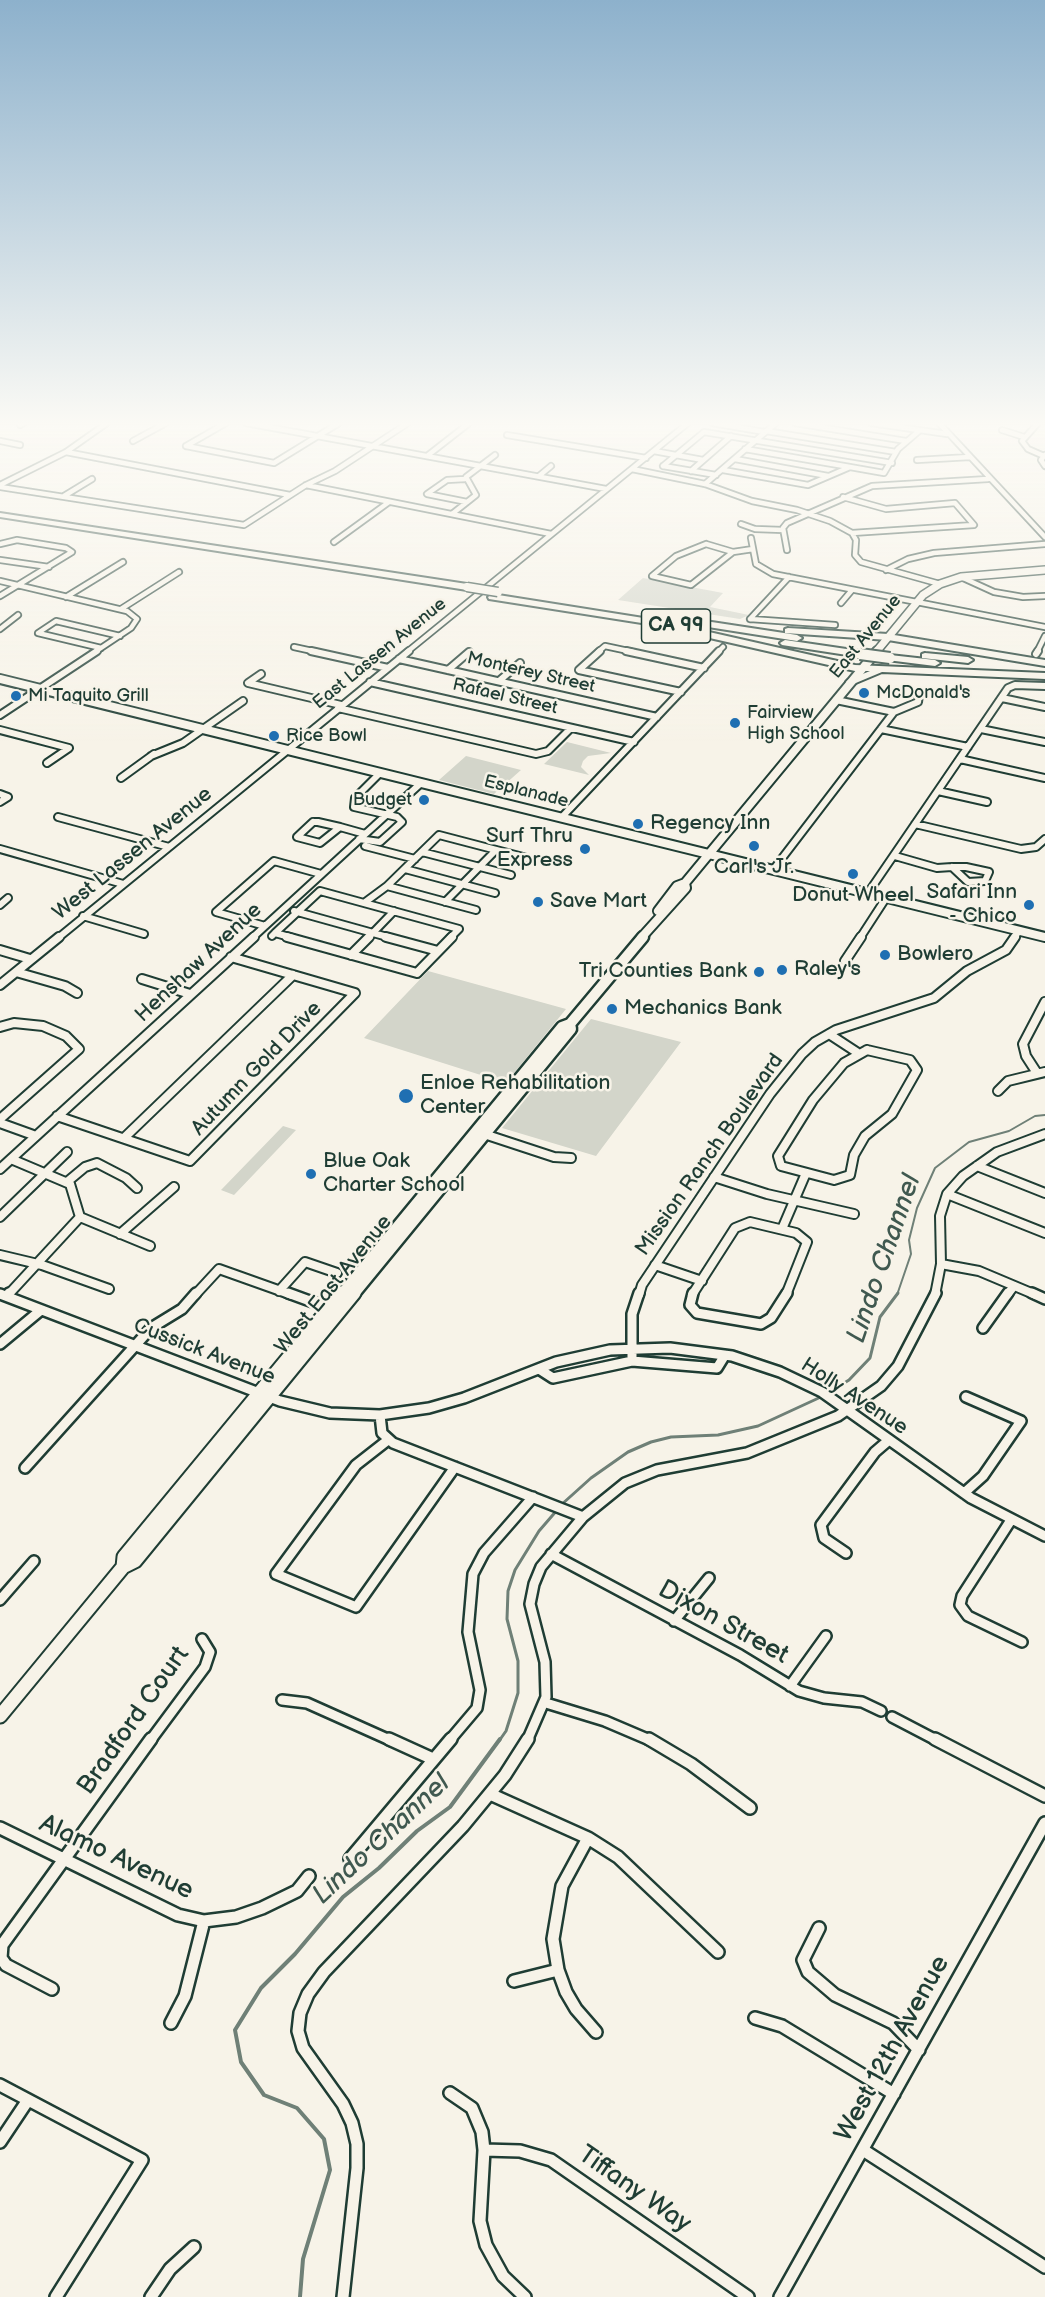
<!DOCTYPE html>
<style>
body{margin:0}
canvas{display:block;background:#f7f3e8}
</style>
<canvas width="1045" height="2297"></canvas>
<script>
const ctx = document.querySelector('canvas').getContext('2d');
ctx.lineJoin = 'round';
function paint(path, color) { ctx.fillStyle = color; ctx.fill(path, 'evenodd'); }
const shape = rows => new Path2D(rows.map(r => 'M' + r).join(''));
function strokePath(path, color, width, dash) { ctx.strokeStyle = color; ctx.lineWidth = width; ctx.lineCap = dash ? 'butt' : 'round'; ctx.setLineDash(dash || []); ctx.stroke(path); }
function label(font, color, halo, rows, align = 'center') {
  ctx.font = font + ' "Balsamiq Sans",sans-serif'; ctx.lineWidth = 5; ctx.setLineDash([]); ctx.textBaseline = 'middle'; ctx.strokeStyle = halo; ctx.fillStyle = color; for (const [text, x, y, turn = 0] of rows) {
    ctx.save(); ctx.translate(x, y); ctx.rotate((+turn || 0) * Math.PI / 180); ctx.textAlign = isNaN(turn) ? turn : align; if (halo) ctx.strokeText(text, 0, 0); ctx.fillText(text, 0, 0); ctx.restore();
  }
}
paint(shape([
 [643,578,723,593,710,607,749,615,740,619,618,600],
 [567,742,611,753,588,756,583,761,581,767,589,775,544,764],
 [466,756,521,770,494,794,439,780],
 [428,971,566,1009,506,1083,364,1038],
 [591,1019,681,1042,596,1156,502,1128],
 [283,1126,296,1130,234,1195,221,1190]
]), '#d3d5ca');
strokePath(shape([
 [897,1295,911,1254,909,1240,917,1208,935,1168,969,1142,1009,1131,1035,1116,1045,1115]
]), '#6f8077', 2);
strokePath(shape([
 [828,1393,849,1380,870,1358,880,1317,898,1293],
 [561,1505,591,1478,628,1452,651,1442,671,1437,718,1435,758,1426,823,1396],
 [499,1741,506,1731,518,1693,518,1661,507,1619,508,1591,515,1570,539,1531,558,1509]
]), '#6f8077', 3);
strokePath(shape([
 [300,2297,303,2259,330,2170,324,2139,297,2108,264,2095,241,2062,235,2030,261,1988,295,1954,343,1897,379,1868,417,1831,450,1807,500,1739]
]), '#6f8077', 4);
const streetFar4 = shape([
 [246,423,606,489],
 [712,423,765,432],
 [795,423,906,441],
 [871,423,947,434],
 [939,423,1045,537],
 [1038,423,1022,441,1028,449,1044,456],
 [20,425,24,423],
 [1002,430,1024,437],
 [766,431,896,452],
 [507,435,646,458],
 [0,441,20,445],
 [133,441,166,423],
 [186,446,274,463,339,423],
 [186,446,226,423],
 [745,449,850,467],
 [654,451,703,460],
 [66,452,290,495],
 [1045,455,1041,460,1045,466],
 [427,456,468,424],
 [735,459,828,476],
 [917,460,970,457],
 [663,466,704,432,892,463],
 [663,466,716,475],
 [632,469,705,484,752,501,797,510,830,521,852,533,856,540,855,555,861,562,940,584],
 [723,470,808,485,850,467,884,473,898,449,919,431],
 [691,471,731,436],
 [539,476,551,466],
 [465,479,447,480,427,494,467,502],
 [705,484,776,423],
 [0,485,66,452,107,423],
 [306,485,551,534],
 [0,487,244,525,306,485,335,471,408,423],
 [64,496,92,479],
 [843,497,886,509,955,503,974,525,852,533],
 [452,514,476,495,466,477,495,455],
 [741,524,755,529,783,530],
 [751,538,756,564,773,574,1045,627],
 [334,542,389,502],
 [0,544,17,540,66,548,72,552,0,596],
 [706,544,733,552,691,585,652,576,676,556,706,544],
 [787,550,783,528,787,523,872,486,988,479],
 [733,552,753,549],
 [0,560,49,567],
 [886,570,908,559,934,553,1045,544],
 [961,577,994,592,1023,597,1045,596],
 [0,581,127,611,137,619,131,628,95,652],
 [66,597,123,562],
 [841,603,852,590],
 [121,609,179,572],
 [750,619,835,625],
 [750,619,789,577],
 [0,629,18,615],
 [294,647,317,652],
 [101,648,38,633,56,621,120,636],
 [407,652,688,423],
 [598,652,605,646,633,652],
 [718,652,723,647],
 [1037,652,1045,636]
]);
const streetFar3 = shape([
 [311,651,388,668],
 [600,651,579,670,681,692],
 [626,651,704,668],
 [1036,654,1038,651],
 [399,659,657,717],
 [448,670,469,652],
 [261,674,248,683,341,705],
 [499,681,520,663],
 [370,682,634,742],
 [1002,698,1045,707],
 [836,700,894,712],
 [338,708,536,754,548,751,571,728],
 [0,715,97,651],
 [881,729,968,747],
 [981,729,1045,742],
 [0,730,69,748,47,763],
 [151,756,183,743,243,701],
 [960,759,1045,778],
 [121,778,154,754],
 [938,791,987,802],
 [0,794,8,797,0,802],
 [58,817,169,847],
 [562,817,719,651],
 [313,822,318,822,340,827,320,843,297,837,313,822],
 [915,824,1021,849,1036,847,1045,839],
 [340,827,365,834],
 [359,839,380,842,402,822,397,817,354,807,355,798,380,773],
 [365,846,415,859],
 [0,849,123,884],
 [422,852,511,875],
 [895,856,937,868,952,867],
 [952,867,966,867,989,872,985,881,968,882,952,867],
 [405,869,495,893],
 [773,870,894,712,918,702,919,695],
 [387,886,476,910],
 [868,893,1008,688,1015,685,1045,686],
 [445,902,496,850],
 [364,903,387,886,439,835,527,858],
 [0,905,8,898],
 [294,911,391,938],
 [83,916,144,934],
 [265,926,216,912,274,861,321,874],
 [275,933,293,938],
 [275,933,320,891,459,929,450,938],
 [272,936,275,933],
 [58,938,409,651],
 [252,938,421,783],
 [368,938,394,911],
 [860,938,886,898],
 [1014,938,1019,931]
]);
const streetFar2 = shape([
 [287,937,417,973,452,937],
 [386,937,438,951],
 [0,950,30,959],
 [351,955,369,937],
 [845,961,861,937],
 [16,972,65,986,77,993],
 [142,979,190,994],
 [0,985,59,937],
 [0,1027,14,1023,43,1026,66,1036,79,1049,0,1119],
 [829,1034,858,1053],
 [867,1050,910,1060,917,1070,892,1114,865,1136,854,1155,850,1175,834,1180,781,1166,778,1156,813,1100,844,1063,867,1050],
 [1037,1073,1026,1056,1023,1044,1045,1002],
 [998,1091,1008,1081,1045,1072],
 [57,1116,190,1161,355,993,231,957],
 [0,1123,36,1136],
 [481,1133,554,1157,571,1158],
 [124,1138,293,975],
 [977,1166,1045,1193],
 [0,1169,254,937],
 [714,1177,767,1194,854,1214],
 [67,1182,85,1167,97,1163,126,1178,137,1188],
 [947,1194,1045,1233],
 [0,1217,67,1152],
 [80,1217,150,1246],
 [782,1229,806,1173],
 [120,1234,174,1187],
 [0,1255,42,1265,109,1289],
 [941,1264,979,1271,1036,1295],
 [655,1265,702,1281],
 [279,1291,305,1262,337,1273],
 [0,1294,3,1295],
 [8,1295,80,1217,70,1184,11,1159],
 [195,1295,219,1269,292,1295],
 [639,1295,642,1285,770,1094,802,1054,815,1042,836,1030,934,998,967,971,1006,950,1015,937],
 [692,1295,735,1228,750,1222,796,1233,807,1242,786,1295],
 [935,1295,941,1264,940,1216,947,1194,963,1176,997,1152,1045,1134],
 [1007,1295,1014,1286]
]);
const streetFar1 = shape([
 [288,1293,329,1308],
 [693,1293,690,1305,697,1313,761,1324,771,1318,787,1293],
 [1032,1293,1045,1299],
 [0,1294,280,1401,330,1413,380,1415,429,1408,464,1398,556,1362,610,1350,670,1348,732,1356,780,1372,822,1392,971,1498,1045,1536],
 [7,1296,9,1293],
 [983,1328,1008,1293],
 [0,1344,41,1310],
 [632,1361,632,1314,639,1293],
 [539,1369,553,1378,632,1361,717,1368,725,1355],
 [380,1415,382,1433,393,1443,583,1517],
 [388,1440,356,1465,276,1574,356,1607,455,1467],
 [25,1468,151,1328,182,1309,196,1293],
 [964,1493,983,1476,1021,1421,966,1397],
 [1011,1520,962,1596,960,1605,968,1616,1022,1642],
 [846,1553,824,1538,821,1525,875,1452,889,1440],
 [551,1554,740,1655,799,1691,824,1698,862,1702,881,1711],
 [0,1600,34,1561],
 [674,1621,709,1578],
 [790,1686,826,1636],
 [282,1700,307,1703,392,1741],
 [546,1703,605,1721,652,1741],
 [892,1717,938,1741],
 [150,1741,205,1667,210,1652,202,1639],
 [449,1741,477,1708,480,1690,468,1632,473,1574,484,1553,533,1497],
 [527,1741,546,1697,545,1662,530,1604,534,1584,541,1567,583,1517,625,1483,657,1470,747,1453,838,1416,881,1386,898,1366,936,1293]
]);
const street = shape([
 [389,1739,433,1759],
 [649,1739,691,1764,750,1808],
 [935,1739,1045,1796],
 [490,1794,588,1838,618,1857,718,1952],
 [0,1828,178,1915,204,1921,236,1917,262,1908,297,1891,309,1876],
 [588,1838,562,1886,553,1939,558,1970,566,1992,576,2009,596,2032],
 [350,1859,451,1739],
 [819,1928,803,1960,808,1972,835,1995,893,2023,919,2050],
 [514,1981,558,1970],
 [52,1989,6,1965,1,1958,2,1945,151,1739],
 [755,2018,782,2026,894,2094],
 [171,2023,185,1996,204,1921],
 [0,2085,142,2160,56,2297],
 [450,2093,472,2108,482,2132,484,2150,480,2221,486,2245,503,2276,525,2297],
 [0,2142,28,2100],
 [484,2150,520,2151,551,2160,748,2297],
 [863,2150,1045,2267],
 [151,2297,170,2269,194,2247],
 [343,2297,357,2168,357,2144,352,2123,343,2104,303,2048,298,2031,300,2013,308,1994,324,1972,463,1826,505,1775,528,1739],
 [780,2297,1045,1823]
]);
const secondaryFar3 = shape([
 [876,652,923,595,940,584,961,577,1045,570]
]);
const secondaryFar2 = shape([
 [0,679,1045,937],
 [658,911,677,886,685,883,877,651],
 [641,938,686,888,685,883]
]);
const secondaryFar1 = shape([
 [341,1295,562,1027,570,1024,643,937],
 [353,1295,571,1029,570,1024]
]);
const secondary = shape([
 [123,1567,124,1557,342,1293],
 [0,1716,123,1567,135,1561,354,1293]
]);
const highway = shape([
 [0,513,467,584,471,587,467,590,0,517,0,513],
 [492,594,656,620,855,665,1045,673,1045,679,882,672,851,685,846,682,848,680,870,671,855,671,648,624,489,599,488,597,492,594],
 [692,619,797,635,802,638,797,641,689,624,687,622,692,619],
 [788,628,888,634,1045,660,1045,666,888,640,785,633,785,629,788,628],
 [785,640,860,651,865,654,860,657,782,645,780,643,785,640],
 [925,653,968,657,973,660,968,663,922,658,922,654,925,653],
 [890,655,935,660,940,663,935,666,887,660,885,658,890,655]
]);
strokePath(streetFar4, '#1f3d34', 8);
strokePath(streetFar3, '#1f3d34', 10);
strokePath(streetFar2, '#1f3d34', 12);
strokePath(streetFar1, '#1f3d34', 14);
strokePath(street, '#1f3d34', 16);
strokePath(secondaryFar3, '#1f3d34', 10);
strokePath(secondaryFar2, '#1f3d34', 12);
strokePath(secondaryFar1, '#1f3d34', 15);
strokePath(secondary, '#1f3d34', 17);
strokePath(highway, '#1f3d34', 4);
strokePath(streetFar4, '#f7f3e8', 4.5);
strokePath(streetFar3, '#f7f3e8', 6);
strokePath(streetFar2, '#f7f3e8', 8);
strokePath(streetFar1, '#f7f3e8', 9);
strokePath(street, '#f7f3e8', 11);
strokePath(secondaryFar3, '#f7f3e8', 7);
strokePath(secondaryFar2, '#f7f3e8', 8);
strokePath(secondaryFar1, '#f7f3e8', 10);
strokePath(secondary, '#f7f3e8', 13);
paint(highway, '#f7f3e8');
const highwayBridgeFar1 = shape([
 [467,587,498,592]
]);
const highwayBridge = shape([
 [860,654,890,658]
]);
strokePath(highwayBridgeFar1, '#1f3d34', 11, []);
strokePath(highwayBridge, '#1f3d34', 14, []);
strokePath(highwayBridgeFar1, '#f7f3e8', 8);
strokePath(highwayBridge, '#f7f3e8', 10);
const sky = ctx.createLinearGradient(0, 0, 0, 744);
sky.addColorStop(0, '#8db1cc');
sky.addColorStop(0.57, '#fbfaf5');
sky.addColorStop(1, '#fbfaf500');
ctx.fillStyle = sky;
ctx.fillRect(0, 0, 1045, 744);
for (const [x, y, r, color] of [
 [864,693,6,"#1f6fb2"],
 [16,696,6,"#1f6fb2"],
 [735,723,6,"#1f6fb2"],
 [274,736,6,"#1f6fb2"],
 [424,800,6,"#1f6fb2"],
 [638,824,6,"#1f6fb2"],
 [754,846,6,"#1f6fb2"],
 [585,849,6,"#1f6fb2"],
 [853,874,6,"#1f6fb2"],
 [538,902,6,"#1f6fb2"],
 [1029,905,6,"#1f6fb2"],
 [885,955,6,"#1f6fb2"],
 [782,970,6,"#1f6fb2"],
 [759,972,6,"#1f6fb2"],
 [612,1009,6,"#1f6fb2"],
 [406,1096,8,"#1f6fb2"],
 [311,1174,6,"#1f6fb2"]
]) { const dot = new Path2D(); dot.arc(x, y, r, 0, 2 * Math.PI); ctx.fillStyle = color; ctx.fill(dot); strokePath(dot, '#f7f3e8', 2); }
label('18px', '#1f3d34', '#f7f3e8', [
 ["East Avenue",866,637,-51],
 ["East Lassen Avenue",380,654,-39],
 ["Monterey Street",531,673,13],
 ["Rafael Street",505,697,13],
 ["Esplanade",526,792,14]
]);
label('18px', '#1f3d34', '#f7f3e8', [
 ["McDonald's",876,693],
 ["Mi Taquito Grill",28,696],
 ["Fairview",747,713],
 ["High School",747,734],
 ["Rice Bowl",286,736],
 ["Budget",412,800,"right"]
], 'left');
for (const [x, y, w] of [
 [676,626,69]
]) { const box = new Path2D(); box.roundRect(x - w / 2, y - 17, w, 34, 4.5); ctx.fillStyle = '#f7f3e8'; ctx.fill(box); strokePath(box, '#1f3d34', 1.5); }
label('bold 20px', '#1f3d34', null, [
 ["CA 99",676,626]
]);
label('21px', '#1f3d34', '#f7f3e8', [
 ["Regency Inn",650,824],
 ["Surf Thru",573,837,"right"],
 ["Express",573,861,"right"],
 ["Carl's Jr.",754,868,"center"],
 ["Safari Inn",1017,893,"right"],
 ["- Chico",1017,917,"right"],
 ["Donut Wheel",853,896,"center"],
 ["Save Mart",550,902],
 ["Bowlero",897,955],
 ["Raley's",794,970],
 ["Tri Counties Bank",747,972,"right"],
 ["Mechanics Bank",624,1009],
 ["Enloe Rehabilitation",420,1084],
 ["Center",420,1108],
 ["Blue Oak",323,1162],
 ["Charter School",323,1186]
], 'left');
label('21px', '#1f3d34', '#f7f3e8', [
 ["West Lassen Avenue",133,854,-39],
 ["Henshaw Avenue",199,963,-43],
 ["Autumn Gold Drive",257,1069,-46],
 ["Mission Ranch Boulevard",710,1155,-55],
 ["West East Avenue",334,1285,-51],
 ["Cussick Avenue",204,1352,21],
 ["Holly Avenue",854,1397,33]
]);
label('26px', '#1f3d34', '#f7f3e8', [
 ["Dixon Street",723,1623,29],
 ["Bradford Court",134,1721,-55],
 ["Alamo Avenue",116,1858,25],
 ["West 12th Avenue",893,2049,-61],
 ["Tiffany Way",634,2190,35]
]);
label('italic 27px', '#405950', '#f7f3e8', [
 ["Lindo Channel",885,1259,-71],
 ["Lindo Channel",382,1840,-43]
]);
</script>
